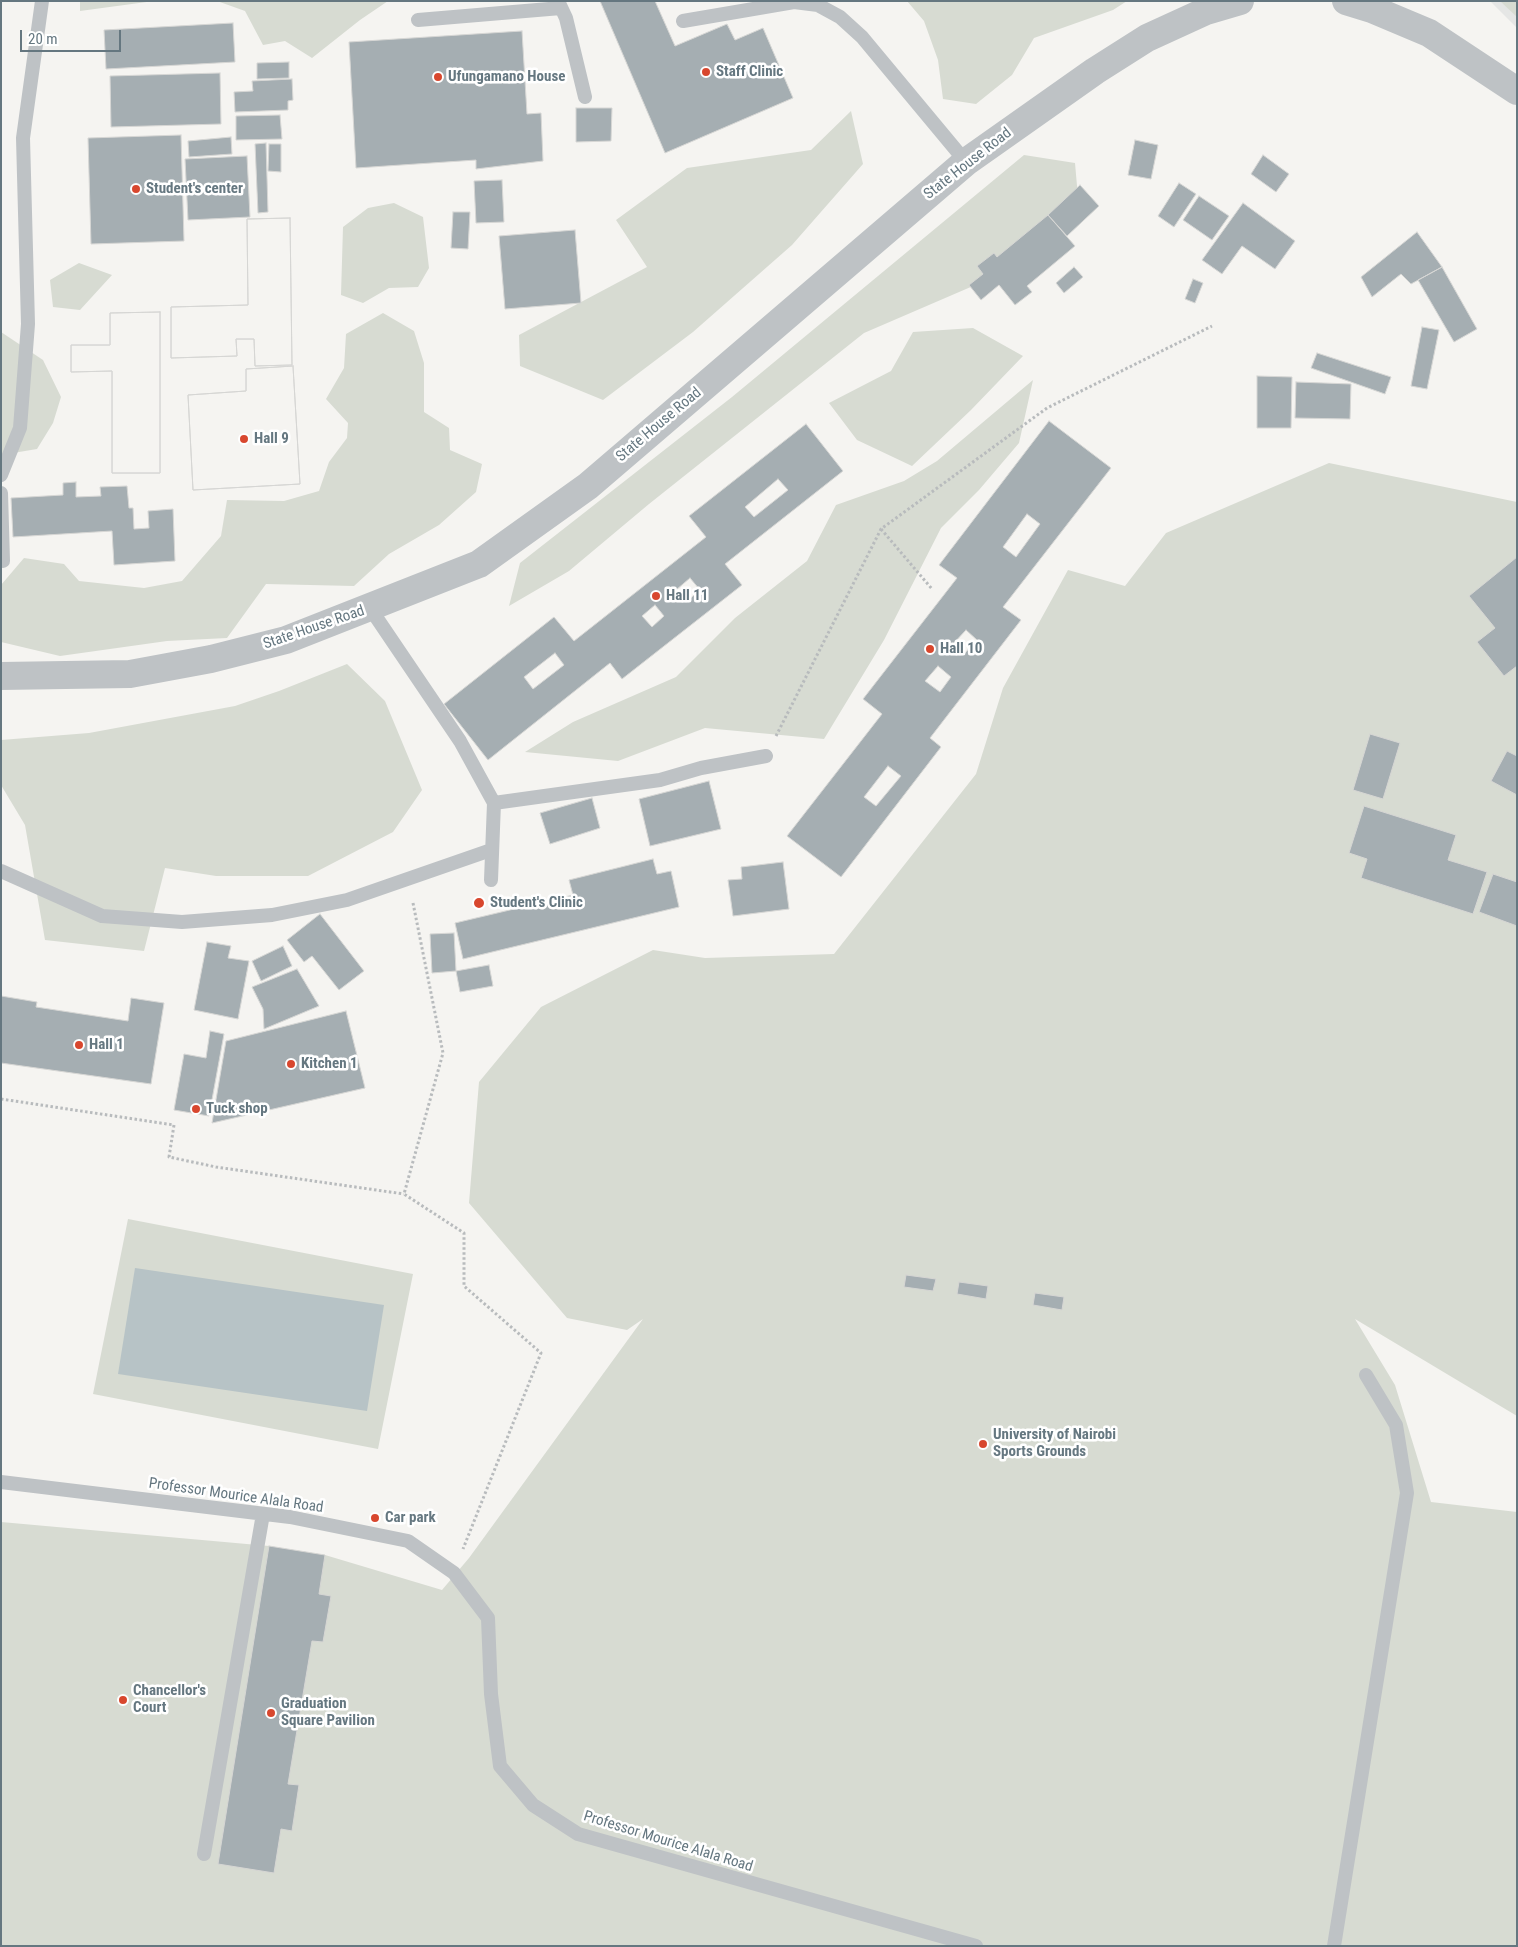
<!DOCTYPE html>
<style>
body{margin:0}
#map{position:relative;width:1518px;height:1947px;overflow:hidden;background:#f5f4f1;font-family:"Roboto Condensed",sans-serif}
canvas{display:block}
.frame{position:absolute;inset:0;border:2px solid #657780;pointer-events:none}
.scale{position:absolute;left:20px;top:30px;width:101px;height:22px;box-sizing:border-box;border:2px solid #657780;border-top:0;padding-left:6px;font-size:15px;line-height:18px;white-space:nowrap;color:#657780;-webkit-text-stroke:4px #fff;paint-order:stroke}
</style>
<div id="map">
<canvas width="1518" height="1947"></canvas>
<div class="frame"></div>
<div class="scale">20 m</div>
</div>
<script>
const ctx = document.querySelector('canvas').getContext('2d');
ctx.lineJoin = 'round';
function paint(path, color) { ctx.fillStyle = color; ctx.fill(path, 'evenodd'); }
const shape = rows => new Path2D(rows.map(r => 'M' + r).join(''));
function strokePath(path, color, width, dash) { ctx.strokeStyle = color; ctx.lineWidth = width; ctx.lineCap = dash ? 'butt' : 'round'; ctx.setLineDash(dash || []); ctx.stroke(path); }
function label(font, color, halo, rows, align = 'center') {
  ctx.font = font + ' "Roboto Condensed",sans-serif'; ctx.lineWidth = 5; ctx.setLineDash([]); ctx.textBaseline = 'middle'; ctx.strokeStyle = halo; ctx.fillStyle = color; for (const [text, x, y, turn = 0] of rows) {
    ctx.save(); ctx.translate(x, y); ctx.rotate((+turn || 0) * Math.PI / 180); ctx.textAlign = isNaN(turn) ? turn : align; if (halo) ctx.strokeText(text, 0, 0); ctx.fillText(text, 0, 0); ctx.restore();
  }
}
paint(shape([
 [1490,1,1517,1,1517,28]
]), '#e5e6e5');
paint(shape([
 [80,1,154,1,80,11],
 [217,1,388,1,360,20,312,58,285,41,263,45,245,11],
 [907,1,1127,1,1113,10,1034,38,1012,75,976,104,943,99,938,60,924,21],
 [1500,1,1517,1,1517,17],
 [851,111,863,164,792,245,693,332,603,400,520,366,519,335,647,267,616,220,687,168,811,150],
 [1024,155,1075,163,1080,220,980,283,864,333,649,504,569,571,509,606,520,563,732,397],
 [394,203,423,217,429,268,418,287,389,288,363,303,341,295,343,227,368,208],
 [79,263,112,275,80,310,53,307,50,280],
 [383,313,414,331,424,363,424,412,449,428,450,450,482,464,476,492,439,525,389,554,354,586,266,584,227,638,167,641,60,656,1,642,1,585,24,558,64,564,79,581,144,588,182,581,221,536,227,500,284,501,319,491,329,462,347,438,348,423,326,399,344,368,346,334],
 [973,328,1023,356,971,410,912,466,857,440,829,403,891,371,913,332],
 [1,332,43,360,61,397,53,423,37,449,1,455],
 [1033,380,1019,443,979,490,941,528,884,640,824,739,705,728,618,761,525,752,573,722,676,677,735,618,807,561,836,505,904,481,937,461],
 [1329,463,1517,502,1517,1416,1355,1319,1395,1385,1431,1502,1517,1512,1517,1946,1,1946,1,1522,269,1546,325,1555,442,1590,469,1558,643,1319,627,1330,567,1318,469,1203,479,1082,541,1007,653,950,705,958,834,954,976,774,1003,688,1068,570,1125,586,1166,533],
 [347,664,385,701,422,790,393,832,308,876,216,876,165,868,144,951,45,940,25,825,1,785,1,740,89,733,235,706,279,691],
 [128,1219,413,1274,378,1449,93,1394]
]), '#d7dbd2');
paint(shape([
 [135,1268,384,1305,367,1411,118,1374]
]), '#b7c3c6');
const building = shape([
 [600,1,655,1,675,46,727,24,735,40,763,28,793,98,665,153,600,1],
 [233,23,235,62,106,69,104,30,233,23],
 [522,31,527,114,541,113,543,161,476,169,476,160,356,168,349,42,522,31],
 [289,62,289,78,257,79,257,63,289,62],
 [220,73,221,124,111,127,110,76,220,73],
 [292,79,293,100,288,101,288,110,235,112,234,92,253,91,252,81,292,79],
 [576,108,612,108,611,141,576,142,576,108],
 [280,115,282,139,236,140,236,116,280,115],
 [181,135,184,241,91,244,88,138,181,135],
 [231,137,232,154,189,157,188,141,231,137],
 [1135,140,1158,145,1151,179,1128,175,1135,140],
 [266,143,268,212,258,213,255,144,266,143],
 [269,144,281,144,281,172,268,171,269,144],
 [1263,155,1289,174,1276,192,1251,174,1263,155],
 [247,156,250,217,188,220,185,159,247,156],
 [502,180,504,222,476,223,474,181,502,180],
 [1179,183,1196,194,1174,227,1158,216,1179,183],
 [1080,185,1099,206,1067,236,1048,215,1080,185],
 [1199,196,1229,216,1212,240,1183,220,1199,196],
 [1243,203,1295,241,1275,269,1242,246,1222,274,1202,260,1243,203],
 [453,212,470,212,468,249,451,248,453,212],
 [1048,215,1075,246,1027,286,1032,292,1015,305,999,285,981,300,969,285,983,274,977,266,994,253,997,257,1048,215],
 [290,218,292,365,255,366,254,339,236,339,237,356,171,358,171,307,248,305,247,219,290,218],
 [290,218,292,365,255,366,254,339,236,339,237,356,171,358,171,307,248,305,247,219,290,218],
 [575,230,581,303,505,309,499,236,575,230],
 [1417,232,1442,267,1411,284,1401,274,1372,297,1361,277,1417,232],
 [1074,267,1083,277,1064,293,1056,283,1074,267],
 [1442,267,1477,329,1454,342,1418,280,1442,267],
 [1193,279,1203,283,1195,303,1185,299,1193,279],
 [160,312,160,473,112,473,112,371,71,372,71,345,110,345,110,313,160,312],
 [160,312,160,473,112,473,112,371,71,372,71,345,110,345,110,313,160,312],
 [1422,327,1439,330,1427,389,1411,386,1422,327],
 [1317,353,1391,377,1385,394,1311,368,1317,353],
 [293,366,300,484,193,490,188,395,246,391,246,369,293,366],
 [293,366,300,484,193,490,188,395,246,391,246,369,293,366],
 [1257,376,1292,377,1291,428,1257,428,1257,376],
 [1296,382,1351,384,1350,419,1295,418,1296,382],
 [1049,421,1111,468,1003,607,1021,620,930,738,941,747,841,877,787,836,882,714,863,699,957,578,939,565,1049,421],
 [1027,514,1040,524,1016,557,1003,547,1027,514],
 [966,630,977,640,964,654,953,644,966,630],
 [938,666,951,677,940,692,925,681,938,666],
 [888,766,901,776,876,806,864,797,888,766],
 [806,424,843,471,725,564,742,585,622,679,610,663,488,760,444,704,554,617,574,641,706,537,689,516,806,424],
 [778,479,788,490,754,517,745,507,778,479],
 [690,578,700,590,686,602,676,590,690,578],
 [655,605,664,616,652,627,642,616,655,605],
 [555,653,564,665,533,689,524,677,555,653],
 [76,482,76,497,101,496,100,487,127,486,129,508,133,508,134,529,149,528,148,511,173,509,175,561,114,565,112,531,13,537,11,498,63,495,63,483,76,482],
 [1517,557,1517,666,1504,676,1477,642,1495,628,1469,596,1517,557],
 [1370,734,1400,743,1383,799,1353,790,1370,734],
 [1507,751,1517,756,1517,795,1491,781,1507,751],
 [709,781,721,829,650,846,639,799,709,781],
 [592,798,600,828,550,844,540,813,592,798],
 [1364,806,1456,835,1448,860,1487,872,1473,914,1361,878,1367,859,1349,853,1364,806],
 [653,859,657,874,671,871,679,907,463,959,455,923,573,895,569,880,653,859],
 [783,862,789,909,733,916,728,880,742,879,741,867,783,862],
 [1493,874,1517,882,1517,926,1479,912,1493,874],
 [320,914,364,971,339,990,312,956,304,962,287,940,320,914],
 [454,933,456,971,432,973,430,934,454,933],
 [207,942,231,946,228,958,249,961,238,1019,194,1010,207,942],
 [283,946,292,966,261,981,252,961,283,946],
 [489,965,493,986,460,992,456,971,489,965],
 [297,969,319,1006,264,1029,263,1009,252,987,297,969],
 [1,996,37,1002,36,1007,128,1021,131,998,164,1003,151,1084,1,1063,1,996],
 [346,1011,365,1088,212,1123,226,1041,346,1011],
 [210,1031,224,1034,209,1116,174,1110,184,1054,206,1058,210,1031],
 [906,1275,936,1279,933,1291,904,1287,906,1275],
 [959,1282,988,1286,986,1299,957,1294,959,1282],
 [1035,1293,1064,1297,1062,1310,1033,1305,1035,1293],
 [269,1546,325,1555,319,1594,331,1596,323,1642,312,1641,288,1784,299,1785,292,1831,281,1829,274,1873,218,1864,269,1546]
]);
paint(building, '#a5aeb2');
strokePath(building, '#d6d6d4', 1);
strokePath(shape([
 [881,529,932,589],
 [776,736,881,529,1047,408,1212,326],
 [413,903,443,1053,404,1194,464,1233,464,1286,541,1353,463,1549],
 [1,1099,174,1125,169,1157,216,1167,404,1194]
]), '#b8bbbd', 3, [2.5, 2.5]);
strokePath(shape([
 [558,1,566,18,585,97],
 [418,20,561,8],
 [683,21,794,2,818,5,840,17,862,37,966,162],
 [1,475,20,428,28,324,23,138,42,1],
 [1,493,3,561],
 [370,608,460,741,494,803,491,880],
 [494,803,660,780,701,768,766,756],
 [1,871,102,916,182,922,272,915,347,900,491,850],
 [1,1482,290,1517,408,1541,454,1573,488,1618,491,1694,500,1766,533,1805,578,1834,976,1946],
 [204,1854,263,1514],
 [1334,1946,1407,1493,1396,1425,1366,1375]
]), '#bec2c5', 14);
strokePath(shape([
 [1346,1,1372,9,1429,33,1517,91],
 [1,676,130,674,211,659,286,640,479,564,588,486,966,162,1095,71,1147,38,1206,11,1240,1]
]), '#bec2c5', 28);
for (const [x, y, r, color] of [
 [706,72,5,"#d8472e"],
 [438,77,5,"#d8472e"],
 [136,189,5,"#d8472e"],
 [244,439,5,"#d8472e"],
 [656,596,5,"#d8472e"],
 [930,649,5,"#d8472e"],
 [479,903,6,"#d8472e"],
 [79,1045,5,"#d8472e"],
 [291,1064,5,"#d8472e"],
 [196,1109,5,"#d8472e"],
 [983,1444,5,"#d8472e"],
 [375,1518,5,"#d8472e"],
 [123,1700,5,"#d8472e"],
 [271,1713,5,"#d8472e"]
]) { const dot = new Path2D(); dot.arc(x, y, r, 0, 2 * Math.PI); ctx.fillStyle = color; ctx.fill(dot); strokePath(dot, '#fff', 2); }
label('bold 15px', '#657780', '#fff', [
 ["Staff Clinic",716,72],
 ["Ufungamano House",448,77],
 ["Student's center",146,189],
 ["Hall 9",254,439],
 ["Hall 11",666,596],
 ["Hall 10",940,649],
 ["Student's Clinic",490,903],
 ["Hall 1",89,1045],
 ["Kitchen 1",301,1064],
 ["Tuck shop",206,1109],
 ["University of Nairobi",993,1435],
 ["Sports Grounds",993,1452],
 ["Car park",385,1518],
 ["Chancellor's",133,1691],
 ["Court",133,1708],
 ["Graduation",281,1704],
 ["Square Pavilion",281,1721]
], 'left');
label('15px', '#657780', '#fff', [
 ["State House Road",968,164,-38],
 ["State House Road",659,425,-40],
 ["State House Road",314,628,-19],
 ["Professor Mourice Alala Road",236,1496,8],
 ["Professor Mourice Alala Road",668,1842,17]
]);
</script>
